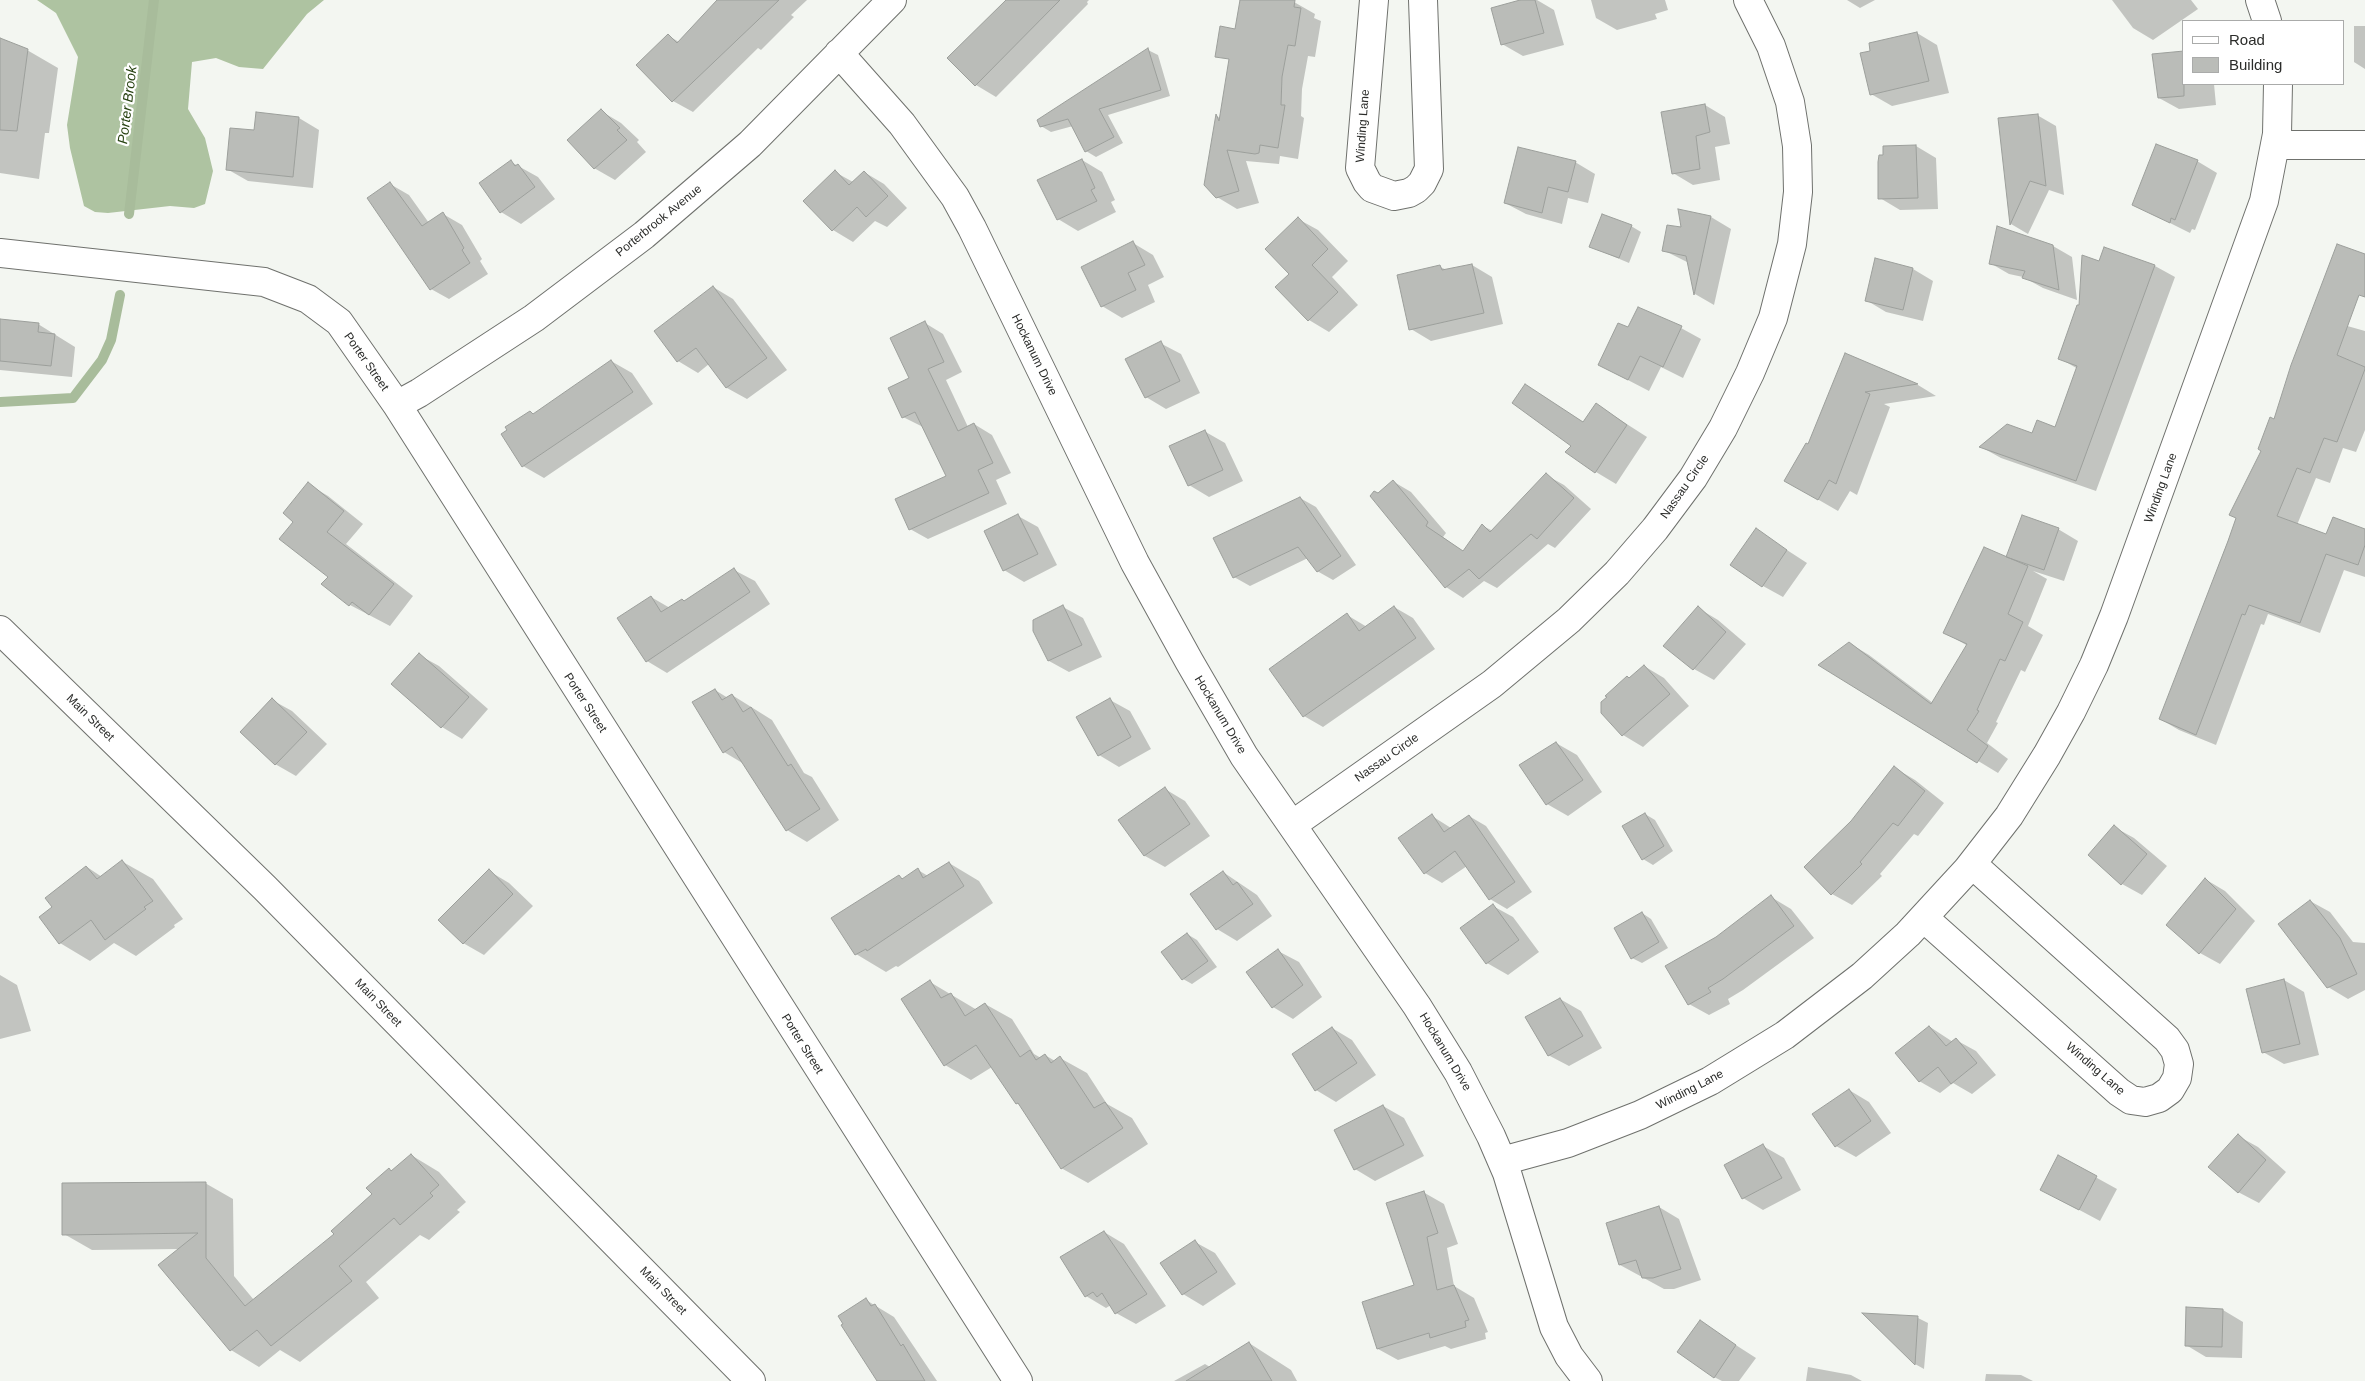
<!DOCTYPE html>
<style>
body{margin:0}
#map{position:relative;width:2365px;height:1381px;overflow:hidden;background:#f3f6f1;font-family:Helvetica,sans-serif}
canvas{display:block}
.legend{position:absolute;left:2182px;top:20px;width:162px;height:65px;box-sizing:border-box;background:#fff;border:1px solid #aaabaa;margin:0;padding:6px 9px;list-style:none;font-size:15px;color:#2b2c2a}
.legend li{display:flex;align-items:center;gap:10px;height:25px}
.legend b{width:25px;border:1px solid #aaabaa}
</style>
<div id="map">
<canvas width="2365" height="1381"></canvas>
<ul class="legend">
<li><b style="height:6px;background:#fff"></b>Road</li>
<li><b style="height:14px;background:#babcb8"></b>Building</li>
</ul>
</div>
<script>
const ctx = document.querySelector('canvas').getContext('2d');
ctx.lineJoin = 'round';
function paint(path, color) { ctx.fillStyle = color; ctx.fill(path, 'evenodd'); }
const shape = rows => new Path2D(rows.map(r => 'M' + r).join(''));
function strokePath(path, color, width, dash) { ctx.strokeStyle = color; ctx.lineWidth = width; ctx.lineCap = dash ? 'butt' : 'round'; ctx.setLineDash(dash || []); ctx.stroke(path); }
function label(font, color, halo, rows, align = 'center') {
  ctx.font = font + ' Helvetica,sans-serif'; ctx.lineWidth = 4.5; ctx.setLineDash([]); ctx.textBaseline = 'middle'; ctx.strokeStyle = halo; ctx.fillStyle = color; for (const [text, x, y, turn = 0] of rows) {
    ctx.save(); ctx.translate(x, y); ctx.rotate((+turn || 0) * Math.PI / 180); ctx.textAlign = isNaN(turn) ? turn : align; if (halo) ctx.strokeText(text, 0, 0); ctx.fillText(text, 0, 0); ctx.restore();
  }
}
paint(shape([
 [37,0,324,0,307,14,263,69,239,67,216,58,192,62,188,109,205,138,213,171,205,204,194,208,170,206,108,213,95,212,84,206,70,148,67,125,78,57,56,13]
]), '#aec3a1');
paint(shape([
 [719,0,807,0,791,15,794,17,761,50,758,48,693,112,673,101,669,36,679,42],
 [1007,0,1089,0,1087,2,1088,4,996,97,976,85,949,58],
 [1241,0,1282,0,1294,2,1315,14,1314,18,1321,21,1315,57,1308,56,1302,89,1301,116,1304,118,1298,159,1280,156,1279,164,1246,161,1259,203,1237,209,1217,197,1217,116,1221,119],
 [1526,0,1537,0,1554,10,1564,45,1523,56,1502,44],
 [1591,0,1665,0,1668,10,1655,14,1657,19,1617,30,1596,18],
 [1847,0,1875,0,1860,8],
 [2112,0,2191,0,2198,9,2153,40,2133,28],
 [2354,26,2365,26,2365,69,2354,62],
 [1917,33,1937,45,1949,93,1892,106,1871,94,1872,52],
 [0,40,27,50,58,68,49,133,45,133,39,179,0,173],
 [1148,50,1158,55,1170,96,1108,115,1123,143,1096,157,1086,151,1073,126,1051,132,1041,126],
 [2184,84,2214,84,2216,105,2179,109,2159,98],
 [1705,105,1725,117,1730,144,1715,147,1720,180,1693,185,1673,173],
 [601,111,621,123,639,140,637,142,646,152,615,180,594,168],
 [2037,115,2056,126,2064,195,2049,190,2028,234,2011,224,1999,119],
 [299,118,319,130,313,188,248,181,227,169,255,132],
 [1916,146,1936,158,1938,209,1900,210,1880,198],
 [1082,160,1102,172,1115,200,1111,202,1116,212,1078,231,1058,219],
 [2197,161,2217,173,2195,230,2192,229,2190,233,2134,205],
 [511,162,538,177,555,199,521,224,501,212],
 [1575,162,1595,174,1588,203,1568,198,1562,224,1526,214,1505,203],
 [835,172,853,182,864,172,884,184,907,208,887,227,875,221,853,242,833,230],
 [390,184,409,195,429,223,443,214,462,225,482,259,480,261,488,274,449,299,431,289],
 [1711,217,1731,229,1714,305,1695,294,1689,263,1663,250,1683,229],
 [1298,219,1318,230,1348,261,1332,277,1358,305,1329,332,1309,320,1277,287,1291,274],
 [1631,226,1641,232,1629,263,1591,247],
 [1133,243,1153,255,1164,277,1148,285,1155,302,1122,318,1102,306],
 [2053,246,2072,257,2077,300,2043,288,2023,277,2009,274,1990,263],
 [2100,262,2155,266,2175,277,2096,491,2001,458,1981,447,2056,428,2078,369,2059,358],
 [1472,265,1492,277,1503,324,1431,341,1411,329,1440,267,1447,270],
 [1913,269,1933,281,1923,321,1886,312,1866,300],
 [713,287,733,299,787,370,747,399,727,388,709,364,698,373,678,361],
 [2312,316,2365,331,2365,430,2356,452,2343,448,2330,483,2316,478,2297,525,2327,536,2365,530,2365,577,2344,570,2320,633,2268,614,2264,625,2261,624,2216,745,2179,730,2160,719,2274,420],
 [925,323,943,334,962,372,946,380,968,427,974,424,992,435,1011,473,996,480,1007,504,928,539,910,529,947,477,923,427,903,417],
 [38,324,75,347,72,377,0,370,0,328],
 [1681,328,1701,339,1683,378,1661,367,1649,391,1599,365,1629,329],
 [1160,343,1181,354,1200,393,1166,409,1146,397],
 [1846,355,1918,385,1936,396,1884,404,1890,407,1857,495,1850,491,1838,511,1786,481,1809,446],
 [611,361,632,373,653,404,544,478,523,466,502,434,530,412,535,415],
 [1526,385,1584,423,1597,405,1647,437,1616,484,1596,472],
 [1204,431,1225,443,1243,481,1209,497,1189,485],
 [1546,475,1564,485,1591,509,1555,548,1548,544,1497,588,1484,581,1463,598,1446,587,1378,495,1394,482,1411,492,1446,533,1443,537,1464,552,1483,526,1493,531],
 [308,484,328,496,363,524,346,544,413,596,390,626,350,605,323,584,330,577,295,522],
 [1300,498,1316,507,1356,565,1333,580,1317,571,1308,558,1250,586,1234,577],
 [1018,516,1038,527,1057,565,1024,582,1004,570],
 [2058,529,2078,541,2064,581,2033,571,2047,579,2028,626,2043,635,2025,672,2021,670,1996,722,1998,723,1987,743,2008,759,1998,773,1820,665,1849,643,1869,655,1933,703,1968,646,1945,633,2014,560],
 [1756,530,1807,563,1783,597,1763,586],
 [734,570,755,581,770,604,667,673,647,661,651,597,670,608,685,602],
 [1063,607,1083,618,1102,657,1069,672,1049,661],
 [1394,607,1413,618,1435,649,1323,727,1304,716,1347,615,1367,627],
 [1698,608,1718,620,1746,644,1714,680,1694,669],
 [419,655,439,666,488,709,462,739,442,727,393,684],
 [1644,666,1664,678,1689,706,1643,747,1623,735,1602,712,1630,679],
 [715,690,728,698,732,695,772,720,804,773,812,777,839,820,807,842,787,830,744,764,724,752],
 [272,700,292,711,327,744,296,776,275,764],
 [1110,700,1130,711,1151,749,1119,767,1099,755],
 [1556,743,1577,755,1602,792,1568,816,1547,804,1521,766],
 [1895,768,1915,780,1944,803,1918,836,1914,834,1880,874,1882,876,1852,905,1832,894,1852,821],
 [1165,789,1185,801,1210,836,1165,867,1145,856,1120,820],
 [1645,814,1655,820,1673,851,1653,865,1643,859,1624,827],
 [1432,816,1451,828,1469,816,1486,826,1532,892,1507,909,1490,899,1467,866,1442,883,1425,873],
 [2114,827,2134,838,2167,866,2142,895,2122,884],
 [123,862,153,879,183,919,174,925,175,927,136,956,114,943,90,961,60,943,40,917,53,907,87,867,102,877],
 [949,863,979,881,993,903,898,967,896,966,886,972,856,954,899,877,904,879,918,870,928,876],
 [489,871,509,883,533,906,484,955,463,943],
 [1223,872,1257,895,1272,916,1237,941,1217,929],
 [2205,879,2225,891,2255,921,2220,964,2200,953,2168,925],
 [1771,897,1791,909,1814,938,1743,990,1728,999,1730,1004,1709,1015,1689,1004,1717,938],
 [2310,901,2330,912,2353,942,2365,943,2365,990,2348,999,2328,987],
 [1493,906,1513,917,1539,952,1508,975,1487,963,1462,928],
 [1642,913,1651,919,1668,948,1642,963,1632,958],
 [1187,934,1197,940,1217,967,1192,984,1183,979],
 [1278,951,1299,962,1322,997,1293,1019,1273,1007],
 [0,975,17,985,31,1031,0,1039],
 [2284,980,2304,992,2319,1055,2284,1064,2263,1052],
 [930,982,977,1010,985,1004,1012,1019,1034,1054,1041,1058,1045,1055,1055,1061,1060,1058,1087,1073,1107,1104,1132,1118,1148,1144,1088,1183,1061,1168,1022,1106,1016,1103,992,1067,971,1080,945,1065],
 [1560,999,1581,1011,1602,1048,1569,1066,1548,1055],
 [1930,1027,1953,1042,1956,1040,1976,1051,1996,1075,1972,1094,1953,1083,1940,1093,1919,1081],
 [1332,1028,1352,1040,1376,1075,1336,1102,1316,1090,1293,1054],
 [1849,1090,1869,1102,1891,1133,1856,1157,1836,1146],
 [1383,1106,1404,1118,1424,1156,1375,1181,1355,1169],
 [2238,1136,2258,1147,2286,1172,2259,1203,2238,1192],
 [1763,1146,1784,1158,1801,1190,1763,1210,1743,1198],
 [411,1155,439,1172,466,1202,457,1210,460,1212,429,1240,420,1235,366,1282,379,1298,300,1362,280,1350,259,1367,231,1350,160,1265,180,1249,92,1250,64,1234,205,1183,233,1199,234,1276,254,1300,336,1234],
 [2059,1157,2117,1189,2100,1221,2042,1190],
 [1423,1192,1444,1204,1458,1244,1447,1248,1454,1286,1474,1298,1488,1332,1485,1333,1486,1339,1451,1349,1445,1346,1398,1360,1378,1349,1415,1286],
 [1659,1207,1679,1219,1701,1280,1674,1289,1664,1289,1620,1265,1607,1224],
 [1104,1232,1124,1244,1166,1306,1136,1324,1116,1313,1111,1305,1106,1308,1086,1296],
 [1195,1242,1215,1253,1236,1284,1203,1306,1183,1294],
 [866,1300,894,1317,937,1381,890,1381],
 [2223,1310,2243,1322,2242,1358,2206,1357,2186,1345],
 [1865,1315,1918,1318,1928,1323,1924,1369,1915,1364],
 [1700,1322,1756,1358,1739,1381,1722,1381,1714,1377],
 [1249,1343,1291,1370,1297,1381,1174,1381,1205,1364,1210,1367],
 [1808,1367,1851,1375,1862,1381,1806,1381],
 [1986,1374,2021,1375,2033,1381,1985,1381]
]), '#0003');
strokePath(shape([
 [129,214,154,0],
 [0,402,73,398,102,360,111,340,120,295]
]), '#a8bc9b', 10);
const building = shape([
 [717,0,779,0,672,102,636,65,668,34,677,43,717,0],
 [1006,0,1060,0,975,86,947,58,1006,0],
 [1240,0,1295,0,1294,7,1301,8,1295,46,1288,45,1282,77,1281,105,1285,105,1278,148,1260,145,1259,153,1255,154,1227,150,1239,191,1216,198,1204,185,1216,114,1219,121,1229,59,1215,57,1220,26,1235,29,1240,0],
 [1520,0,1535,0,1544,33,1501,45,1491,8,1520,0],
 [1917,32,1929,81,1870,95,1860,53,1870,51,1869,43,1917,32],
 [0,38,28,49,17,131,0,130,0,38],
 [1148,48,1161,90,1099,109,1114,137,1085,152,1068,119,1040,127,1037,120,1148,48],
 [2184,51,2184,96,2158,98,2152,54,2184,51],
 [1705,104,1710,132,1696,136,1700,169,1672,174,1661,112,1705,104],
 [601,109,620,128,617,130,627,140,594,169,567,140,601,109],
 [256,112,299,117,293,177,226,170,230,128,254,130,256,112],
 [2038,114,2046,186,2030,181,2010,225,1998,118,2038,114],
 [2156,144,2198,160,2175,220,2171,218,2170,223,2132,205,2156,144],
 [1916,145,1918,198,1878,199,1878,162,1879,155,1883,155,1883,146,1916,145],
 [1518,147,1576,161,1568,192,1548,187,1542,213,1504,203,1518,147],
 [1082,159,1095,188,1091,190,1097,201,1057,220,1037,180,1082,159],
 [511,160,515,166,518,164,535,187,500,213,479,183,511,160],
 [835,170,849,185,864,171,888,196,866,217,857,207,832,231,803,201,835,170],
 [390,182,422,226,443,212,464,248,462,250,470,263,430,290,367,198,390,182],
 [1678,209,1711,216,1694,295,1686,256,1662,251,1667,225,1681,227,1678,209],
 [1602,214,1632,225,1619,258,1589,247,1602,214],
 [1298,217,1328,249,1312,265,1338,292,1308,321,1275,287,1289,274,1265,249,1298,217],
 [1997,226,2053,245,2059,290,2022,278,2025,271,1989,264,1997,226],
 [1133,241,1145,265,1128,273,1136,290,1101,307,1081,267,1133,241],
 [2337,244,2365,254,2365,297,2359,295,2337,355,2365,367,2365,369,2337,442,2324,438,2310,473,2297,468,2277,516,2326,534,2333,517,2365,529,2365,545,2358,565,2326,554,2300,623,2249,605,2245,615,2242,614,2196,735,2159,719,2228,541,2236,518,2229,515,2261,451,2258,449,2270,417,2274,419,2291,365,2337,244],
 [2104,247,2155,265,2076,481,1979,447,2007,424,2032,433,2037,420,2055,427,2077,366,2058,359,2077,305,2079,305,2082,255,2099,261,2104,247],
 [1875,258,1913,268,1903,310,1865,301,1875,258],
 [1472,264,1484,313,1409,330,1397,275,1440,265,1442,270,1472,264],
 [713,286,767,358,726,388,696,348,677,362,654,331,713,286],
 [1638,307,1682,326,1663,367,1640,356,1628,380,1598,365,1618,323,1628,327,1638,307],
 [0,319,39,323,38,332,55,334,51,366,0,361,0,319],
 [925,321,944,362,928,369,958,431,974,423,993,463,978,470,989,493,909,530,895,499,946,476,915,412,902,418,888,388,909,378,890,338,925,321],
 [1161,341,1180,381,1145,398,1125,359,1161,341],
 [1845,353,1918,384,1865,392,1870,394,1836,484,1829,480,1818,500,1784,481,1806,443,1808,444,1845,353],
 [611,360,633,392,522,467,501,434,507,430,505,427,530,411,533,414,611,360],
 [1525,384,1583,422,1596,403,1627,425,1595,473,1565,452,1571,446,1512,403,1525,384],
 [1205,430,1223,470,1188,486,1169,446,1205,430],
 [1546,473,1574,498,1537,539,1531,534,1479,579,1469,569,1445,588,1370,496,1374,491,1378,493,1393,480,1428,522,1426,526,1463,551,1482,524,1490,532,1546,473],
 [308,482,344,511,327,532,394,584,369,615,352,602,349,606,321,584,328,577,279,539,293,522,283,513,308,482],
 [1300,497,1341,556,1317,572,1298,547,1233,578,1213,538,1300,497],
 [1018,514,1038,554,1003,571,984,531,1018,514],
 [2022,515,2059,528,2044,570,2006,557,2022,515],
 [1756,528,1787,550,1762,587,1730,565,1756,528],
 [1984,547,2028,566,2008,614,2023,622,2005,661,2000,659,1977,710,1979,711,1967,730,1988,746,1977,763,1818,665,1849,642,1931,704,1967,644,1943,633,1984,547],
 [734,568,750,592,646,662,617,618,651,596,661,612,682,599,684,601,734,568],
 [1063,605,1082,645,1048,661,1033,631,1033,620,1063,605],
 [1394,606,1416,638,1303,717,1269,669,1347,613,1359,631,1394,606],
 [1698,606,1726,632,1693,670,1663,646,1698,606],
 [419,653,469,697,441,728,391,684,419,653],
 [1644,665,1670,694,1622,736,1601,713,1601,702,1607,697,1605,696,1627,676,1629,678,1644,665],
 [715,689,722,700,732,694,743,712,751,707,788,766,791,764,820,809,817,811,786,831,732,747,723,753,692,702,715,689],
 [272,698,307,732,275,765,240,732,272,698],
 [1110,698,1131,737,1098,756,1076,717,1110,698],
 [1556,742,1583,780,1546,805,1519,765,1556,742],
 [1894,766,1925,791,1898,826,1893,823,1860,862,1862,864,1831,895,1804,867,1851,821,1894,766],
 [1165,787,1190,824,1144,856,1118,820,1165,787],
 [1645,813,1664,846,1642,860,1622,826,1645,813],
 [1432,814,1444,832,1469,815,1515,882,1489,900,1455,851,1424,874,1398,838,1432,814],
 [2114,825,2147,854,2121,885,2088,855,2114,825],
 [122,860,153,901,144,907,146,909,105,940,91,920,59,944,39,917,52,907,45,898,86,866,97,879,122,860],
 [949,862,964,886,867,951,866,949,855,955,831,918,899,875,902,879,918,868,923,878,949,862],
 [489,869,513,894,463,944,438,920,489,869],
 [1223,871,1233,885,1237,882,1253,904,1216,930,1190,894,1223,871],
 [2205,878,2236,909,2199,954,2166,925,2205,878],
 [1771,895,1794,926,1723,979,1708,988,1711,992,1688,1005,1665,966,1716,937,1771,895],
 [2310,900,2340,938,2357,974,2327,988,2278,924,2310,900],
 [1493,904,1519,940,1486,964,1460,928,1493,904],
 [1642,912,1659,942,1631,959,1614,928,1642,912],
 [1187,933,1208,961,1182,980,1161,952,1187,933],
 [1278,949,1303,985,1272,1008,1246,972,1278,949],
 [2284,979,2300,1044,2262,1053,2246,989,2284,979],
 [930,980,941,998,951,993,965,1016,985,1003,1020,1057,1030,1050,1036,1060,1045,1054,1051,1063,1060,1056,1094,1108,1105,1102,1123,1128,1061,1169,1018,1103,1016,1104,976,1045,944,1066,901,999,930,980],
 [1560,998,1583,1036,1548,1056,1525,1017,1560,998],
 [1929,1026,1946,1046,1956,1038,1977,1063,1951,1084,1938,1067,1919,1082,1895,1053,1929,1026],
 [1332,1027,1357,1063,1315,1091,1292,1054,1332,1027],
 [1849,1089,1871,1121,1835,1147,1812,1114,1849,1089],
 [1383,1105,1404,1145,1354,1170,1334,1130,1383,1105],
 [2238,1134,2266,1160,2238,1193,2208,1167,2238,1134],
 [1763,1144,1782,1178,1742,1199,1724,1165,1763,1144],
 [411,1154,439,1185,430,1193,433,1196,400,1225,394,1218,339,1266,352,1281,271,1346,257,1330,230,1351,158,1265,198,1233,62,1235,62,1183,206,1182,206,1258,245,1306,334,1234,331,1231,372,1194,366,1188,389,1168,391,1171,411,1154],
 [2058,1155,2097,1176,2079,1210,2040,1190,2058,1155],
 [1424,1191,1438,1233,1427,1237,1437,1290,1454,1285,1469,1320,1465,1321,1466,1327,1430,1338,1429,1333,1377,1349,1362,1302,1414,1285,1386,1203,1424,1191],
 [1659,1206,1681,1269,1653,1278,1642,1278,1636,1260,1619,1265,1606,1223,1659,1206],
 [1104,1231,1147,1294,1115,1314,1102,1293,1097,1297,1093,1292,1085,1297,1060,1257,1104,1231],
 [1195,1240,1217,1272,1182,1295,1160,1263,1195,1240],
 [866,1298,871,1306,875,1304,901,1346,903,1344,925,1381,877,1381,841,1325,843,1324,838,1316,866,1298],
 [2186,1307,2223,1309,2222,1347,2185,1346,2186,1307],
 [1862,1313,1918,1316,1915,1365,1862,1313],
 [1700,1320,1736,1345,1714,1378,1677,1352,1700,1320],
 [1249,1342,1272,1381,1186,1381,1249,1342]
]);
paint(building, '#babcb8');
strokePath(building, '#9c9f9b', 1);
const minor = shape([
 [1374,0,1360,168,1367,182,1372,188,1394,196,1409,193,1416,189,1422,183,1429,169,1423,0],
 [2260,0,2267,21],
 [839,53,902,124,955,197,972,228,1135,563,1189,661,1244,756,1417,1006,1458,1072,1491,1136,1507,1173,1554,1327,1569,1356,1588,1381],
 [2275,145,2365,145],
 [0,253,264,282,308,299,339,322,397,405,1018,1381],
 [397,405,419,393,534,318,644,235,750,144,892,0],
 [1292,825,1492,684,1569,620,1617,573,1655,529,1693,478,1723,428,1750,373,1773,318,1792,244,1798,192,1797,146,1790,102,1771,46,1748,0],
 [1924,918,2119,1092,2131,1100,2145,1102,2159,1098,2170,1090,2177,1078,2179,1064,2175,1050,2167,1039,1972,864],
 [1502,1161,1568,1143,1640,1115,1710,1081,1785,1035,1862,976,1908,934,1967,870,2009,816,2047,755,2071,712,2094,665,2114,616,2264,201,2277,134,2278,84]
]);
const major = shape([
 [0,630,265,888,751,1381]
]);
strokePath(minor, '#6f716d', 30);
strokePath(major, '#6f716d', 30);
strokePath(minor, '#fff', 28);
strokePath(major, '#fff', 28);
label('12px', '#2b2c2a', '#fff', [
 ["Winding Lane",1363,126,-86],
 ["Porterbrook Avenue",659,221,-39],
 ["Hockanum Drive",1034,355,64],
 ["Porter Street",366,362,55],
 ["Nassau Circle",1685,487,-55],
 ["Winding Lane",2161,488,-70],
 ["Porter Street",585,703,57],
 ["Hockanum Drive",1220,715,59],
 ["Main Street",90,718,44],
 ["Nassau Circle",1387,758,-35],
 ["Main Street",378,1003,46],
 ["Porter Street",802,1044,58],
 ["Hockanum Drive",1445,1052,59],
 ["Winding Lane",2095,1069,41],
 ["Winding Lane",1690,1090,-27],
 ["Main Street",663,1291,46]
]);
label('italic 14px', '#274211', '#fff', [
 ["Porter Brook",128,105,-83]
]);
</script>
